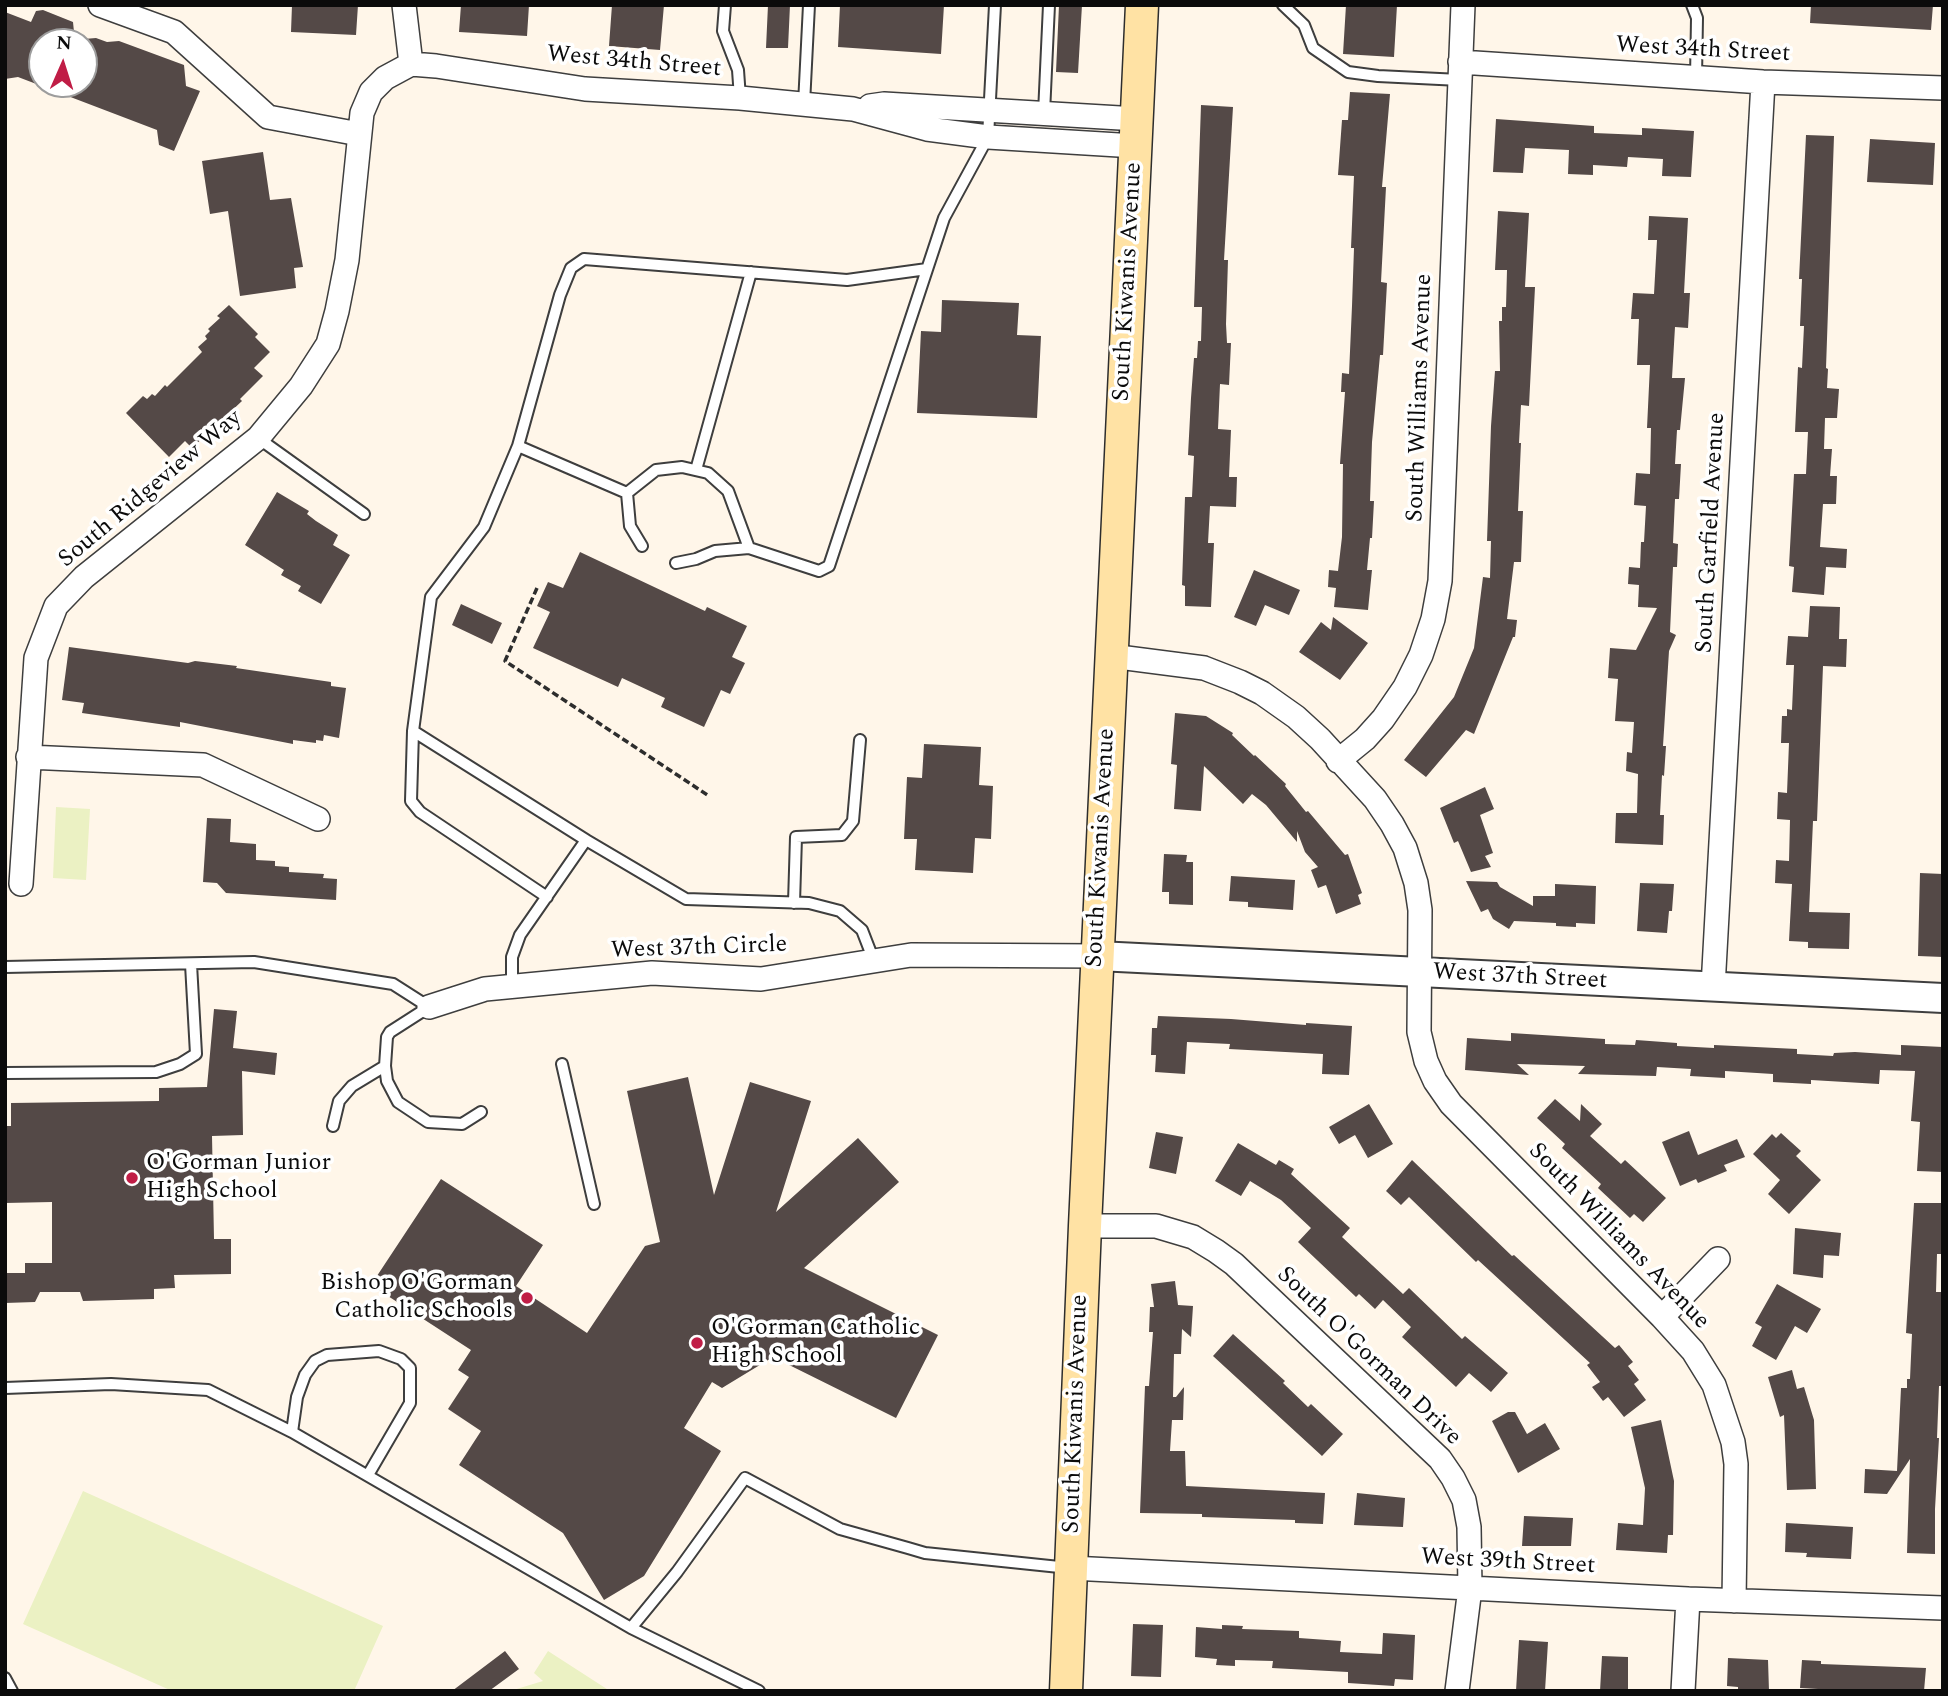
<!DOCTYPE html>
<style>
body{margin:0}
#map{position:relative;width:1948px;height:1696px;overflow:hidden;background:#fff6e9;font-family:Spectral,serif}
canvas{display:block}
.frame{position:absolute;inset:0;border:7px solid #0b0b0b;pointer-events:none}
.north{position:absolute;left:28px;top:28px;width:70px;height:70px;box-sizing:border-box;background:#fff;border:2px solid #9d9d9d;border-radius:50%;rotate:3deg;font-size:19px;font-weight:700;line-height:28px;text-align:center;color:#0b0b0b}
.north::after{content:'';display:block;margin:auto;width:24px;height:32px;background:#c01d46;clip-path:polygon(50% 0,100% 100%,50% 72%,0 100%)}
</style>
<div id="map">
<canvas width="1948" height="1696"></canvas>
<div class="frame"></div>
<div class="north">N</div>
</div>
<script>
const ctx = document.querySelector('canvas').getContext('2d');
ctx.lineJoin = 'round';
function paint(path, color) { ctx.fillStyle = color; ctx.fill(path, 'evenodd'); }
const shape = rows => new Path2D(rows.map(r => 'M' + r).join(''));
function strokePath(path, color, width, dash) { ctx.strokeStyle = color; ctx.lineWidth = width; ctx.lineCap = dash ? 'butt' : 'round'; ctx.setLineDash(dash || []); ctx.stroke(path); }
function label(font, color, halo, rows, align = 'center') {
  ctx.font = font + ' Spectral,serif'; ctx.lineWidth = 7; ctx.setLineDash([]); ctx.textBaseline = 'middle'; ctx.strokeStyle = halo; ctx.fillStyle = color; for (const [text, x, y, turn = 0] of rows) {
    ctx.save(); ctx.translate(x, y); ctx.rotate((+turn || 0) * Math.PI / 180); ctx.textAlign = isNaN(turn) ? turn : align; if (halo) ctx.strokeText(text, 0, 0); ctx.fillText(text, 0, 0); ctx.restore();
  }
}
paint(shape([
 [56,807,90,809,86,880,53,878],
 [83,1491,383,1626,354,1691,172,1691,23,1624],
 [548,1651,610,1691,510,1691,543,1681,534,1673]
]), '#ebf1c3');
paint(shape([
 [292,5,358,5,356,35,291,32],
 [461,5,529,5,527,36,459,32],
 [612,5,664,5,660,50,609,46],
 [768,5,790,5,788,48,766,48],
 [840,5,944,5,941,54,838,47],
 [1059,5,1082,5,1078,73,1056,72],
 [1346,5,1397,5,1394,57,1343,54],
 [1811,5,1933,5,1931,30,1810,23],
 [43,10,73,22,75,42,42,42,42,84,84,84,84,39,96,38,107,42,119,41,184,65,186,86,200,91,174,151,159,145,157,130,18,77,5,79,5,12,31,22,36,11],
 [1350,92,1390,94,1382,187,1386,187,1381,282,1387,283,1383,355,1380,355,1372,442,1370,501,1374,501,1372,538,1370,538,1367,570,1372,570,1368,610,1334,607,1336,588,1328,587,1329,570,1338,571,1342,537,1343,464,1340,464,1345,392,1341,392,1342,373,1349,374,1352,306,1354,248,1351,248,1354,176,1338,175,1342,120,1348,120],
 [1201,105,1233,107,1224,260,1228,260,1226,324,1227,343,1231,343,1229,385,1220,384,1218,429,1231,430,1229,477,1237,477,1236,507,1210,506,1208,543,1214,543,1211,607,1185,606,1185,586,1182,585,1185,497,1192,497,1194,456,1188,455,1191,398,1194,358,1197,358,1198,341,1201,341,1202,307,1194,307],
 [1496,119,1594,126,1594,133,1642,135,1642,128,1694,131,1691,177,1662,176,1663,159,1628,157,1627,167,1593,165,1593,175,1568,174,1569,150,1525,148,1523,173,1493,172],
 [1806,135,1834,136,1826,368,1828,369,1827,388,1839,389,1837,418,1825,418,1824,449,1832,449,1830,476,1837,476,1836,504,1823,504,1820,547,1847,549,1846,568,1826,567,1824,595,1792,592,1794,567,1789,566,1794,474,1806,474,1808,432,1795,432,1798,367,1802,368,1804,326,1800,326,1802,279,1799,279],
 [1870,139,1935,143,1933,185,1867,182],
 [263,152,270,200,291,198,303,267,294,268,296,288,240,296,228,211,210,214,202,161],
 [1498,211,1529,213,1525,287,1535,287,1529,406,1521,405,1519,443,1521,443,1518,511,1523,511,1521,562,1514,562,1507,619,1517,620,1515,637,1513,637,1474,734,1466,730,1426,777,1404,760,1454,697,1474,648,1483,577,1490,578,1491,541,1487,541,1491,426,1495,371,1500,371,1499,321,1502,321,1502,307,1506,307,1507,270,1495,270],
 [1649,216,1688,218,1684,293,1690,293,1688,328,1675,327,1672,378,1685,378,1680,430,1677,430,1675,464,1681,464,1679,499,1675,499,1673,543,1678,544,1677,567,1673,567,1670,632,1676,635,1669,651,1663,746,1666,746,1664,776,1662,775,1660,815,1664,815,1663,845,1615,843,1616,813,1637,813,1638,774,1626,771,1627,752,1632,753,1634,722,1615,721,1618,679,1608,678,1610,648,1636,650,1657,608,1638,607,1639,585,1628,584,1629,567,1640,568,1641,542,1644,542,1646,506,1634,505,1636,473,1650,474,1651,428,1647,428,1650,365,1637,365,1639,319,1631,319,1633,293,1654,294,1657,240,1648,240],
 [942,300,1019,303,1017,335,1041,336,1037,418,917,413,921,331,941,332],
 [229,305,258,334,255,337,270,352,254,368,263,376,240,399,242,401,192,448,185,441,169,457,126,413,143,396,147,399,152,394,155,396,165,385,167,387,202,352,198,347,207,339,205,336,210,331,208,329,220,318,217,316],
 [277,492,309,511,307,514,316,521,338,535,333,545,350,555,321,604,298,591,301,586,281,575,284,570,245,545],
 [580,552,705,611,707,607,747,626,732,657,745,663,730,694,721,690,704,727,661,707,665,698,622,678,618,687,533,648,550,612,537,606,548,582,563,588],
 [1254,570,1300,590,1289,615,1265,605,1256,626,1234,617],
 [461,604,502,623,492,644,452,625],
 [1810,606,1840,607,1839,639,1847,639,1846,667,1823,666,1817,821,1813,821,1809,912,1850,913,1849,949,1808,948,1808,942,1789,941,1792,884,1775,883,1776,860,1789,861,1790,820,1777,819,1778,792,1787,793,1789,743,1781,743,1782,716,1787,716,1787,709,1792,710,1794,665,1786,665,1788,636,1808,637],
 [1333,617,1368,643,1340,680,1299,652,1321,622,1331,630],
 [69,647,188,663,195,661,237,666,236,668,331,682,331,686,346,688,339,738,324,735,323,741,316,740,316,743,293,740,293,744,180,722,180,727,82,713,84,703,62,700],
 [1175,713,1206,716,1233,733,1232,735,1254,756,1255,755,1286,784,1285,786,1306,812,1308,811,1345,855,1348,854,1362,893,1358,895,1361,904,1336,914,1326,885,1318,888,1311,870,1318,867,1305,852,1297,831,1297,842,1266,805,1252,794,1243,804,1204,766,1201,811,1174,809,1177,765,1171,764],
 [924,744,981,747,979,785,993,786,991,839,975,838,973,873,915,870,917,839,904,839,907,777,922,778],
 [1485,787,1494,809,1480,815,1493,853,1485,856,1491,867,1471,872,1458,841,1454,843,1440,808],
 [207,818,231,819,230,842,256,844,256,860,275,861,275,866,289,867,289,872,324,874,323,878,337,879,336,900,226,893,217,883,203,882],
 [1164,854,1187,855,1186,862,1193,862,1193,905,1169,904,1169,892,1162,892],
 [1920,873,1943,874,1943,957,1918,956],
 [1231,876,1295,880,1293,910,1248,907,1248,902,1229,901],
 [1466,881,1497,882,1500,887,1533,906,1533,896,1555,896,1555,884,1596,886,1595,924,1576,923,1576,927,1556,926,1556,923,1514,921,1509,929,1493,919,1488,909,1481,912],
 [1640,883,1674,884,1672,911,1669,911,1667,933,1637,931],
 [214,1009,237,1011,233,1048,277,1053,275,1075,242,1071,243,1135,212,1136,214,1239,231,1239,231,1274,174,1275,175,1288,154,1289,154,1299,83,1301,80,1292,40,1292,35,1302,5,1303,5,1273,25,1273,25,1263,52,1263,52,1202,5,1203,5,1126,11,1126,11,1103,159,1101,159,1088,207,1087],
 [1158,1016,1231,1019,1306,1025,1306,1023,1352,1026,1349,1075,1322,1074,1323,1054,1229,1049,1230,1044,1187,1042,1185,1074,1155,1072,1156,1055,1151,1055,1152,1028,1157,1028],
 [1511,1033,1605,1039,1605,1044,1635,1045,1636,1040,1677,1043,1677,1046,1714,1048,1714,1045,1797,1049,1797,1054,1833,1056,1834,1053,1855,1052,1901,1055,1901,1045,1943,1047,1943,1172,1917,1171,1920,1122,1911,1121,1915,1071,1880,1070,1879,1084,1811,1080,1811,1084,1773,1082,1773,1074,1725,1071,1725,1078,1690,1076,1691,1069,1657,1067,1656,1076,1578,1074,1585,1066,1517,1064,1529,1075,1465,1070,1467,1038,1511,1041],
 [688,1077,714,1195,750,1082,811,1101,776,1212,858,1138,899,1182,804,1268,938,1335,896,1418,773,1357,722,1388,712,1382,684,1428,721,1451,644,1576,604,1600,563,1533,459,1465,481,1431,448,1409,469,1377,458,1370,471,1350,371,1285,441,1179,543,1245,516,1286,587,1333,645,1246,660,1242,627,1091],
 [1555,1099,1580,1121,1581,1104,1602,1124,1590,1136,1621,1164,1625,1160,1666,1198,1643,1222,1634,1214,1630,1218,1598,1188,1601,1184,1562,1148,1565,1144,1537,1118],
 [1369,1104,1393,1144,1368,1158,1355,1135,1339,1144,1329,1127],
 [1689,1131,1698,1155,1737,1139,1745,1157,1724,1165,1727,1171,1698,1183,1696,1179,1680,1186,1662,1142],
 [1156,1132,1183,1137,1176,1174,1149,1168],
 [1781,1133,1801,1151,1796,1156,1821,1180,1789,1214,1768,1194,1780,1180,1753,1154,1772,1134,1776,1138],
 [1238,1143,1276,1165,1279,1160,1294,1169,1291,1174,1350,1228,1342,1237,1403,1294,1409,1288,1462,1339,1465,1336,1508,1373,1491,1392,1469,1373,1456,1387,1402,1337,1411,1327,1383,1300,1375,1309,1359,1294,1356,1297,1298,1242,1311,1228,1281,1200,1250,1181,1241,1196,1215,1181],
 [1412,1160,1512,1256,1514,1255,1615,1348,1619,1345,1633,1362,1628,1366,1639,1380,1634,1384,1646,1400,1624,1417,1608,1397,1603,1401,1592,1387,1600,1382,1587,1365,1590,1363,1478,1260,1476,1262,1409,1197,1401,1205,1386,1191],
 [1914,1203,1943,1203,1943,1231,1941,1254,1937,1254,1936,1292,1943,1292,1943,1386,1939,1386,1937,1438,1939,1438,1935,1509,1935,1554,1907,1553,1910,1459,1887,1494,1864,1493,1865,1469,1897,1471,1901,1388,1907,1388,1907,1379,1910,1379,1912,1334,1906,1333],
 [1795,1228,1841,1233,1839,1256,1824,1255,1823,1278,1793,1274],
 [1175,1281,1178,1305,1193,1306,1191,1337,1182,1329,1181,1354,1174,1354,1173,1397,1176,1397,1184,1387,1183,1420,1172,1420,1170,1451,1185,1451,1186,1486,1325,1493,1323,1524,1295,1523,1295,1520,1202,1517,1202,1514,1140,1513,1145,1386,1149,1386,1153,1332,1149,1332,1150,1307,1154,1307,1151,1284],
 [1777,1284,1821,1309,1807,1333,1795,1326,1776,1360,1752,1346,1762,1327,1755,1323],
 [1233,1334,1285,1381,1283,1383,1308,1407,1311,1404,1343,1434,1322,1456,1213,1356],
 [1792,1370,1797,1389,1804,1387,1814,1420,1816,1489,1787,1490,1784,1415,1780,1417,1768,1377],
 [1508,1412,1515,1412,1527,1434,1545,1423,1560,1449,1518,1473,1492,1421],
 [1661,1420,1674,1481,1673,1535,1668,1535,1667,1553,1616,1550,1618,1523,1643,1525,1645,1488,1631,1427],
 [1357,1493,1405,1498,1403,1527,1354,1525],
 [1524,1516,1573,1518,1571,1546,1522,1546],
 [1786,1523,1853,1527,1851,1559,1806,1557,1807,1553,1785,1552],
 [1133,1624,1163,1625,1161,1677,1131,1676],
 [1222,1625,1243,1626,1242,1629,1299,1631,1299,1638,1341,1641,1340,1652,1382,1654,1383,1633,1415,1635,1413,1680,1395,1679,1394,1686,1348,1683,1348,1672,1272,1668,1273,1661,1235,1660,1235,1666,1216,1665,1217,1659,1195,1657,1196,1627,1222,1629],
 [1519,1640,1548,1642,1545,1691,1516,1691],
 [505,1651,519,1669,489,1691,452,1691],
 [1602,1656,1628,1657,1628,1691,1600,1691],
 [1728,1658,1768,1660,1769,1691,1738,1691,1738,1687,1727,1686],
 [1802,1660,1821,1661,1821,1664,1926,1668,1924,1691,1817,1691,1818,1689,1800,1688]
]), '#544947');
const service = shape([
 [725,5,723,31,738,70,740,98],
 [1283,5,1304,25,1313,48,1348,72,1378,76,1460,80],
 [1692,5,1697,18,1696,78],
 [804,104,809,5],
 [1044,113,1049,5],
 [258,438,364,514],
 [518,446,560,295,571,268,584,259,847,280,927,269],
 [696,470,751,272],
 [627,493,630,526,642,546],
 [676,563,696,559,715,551,749,548],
 [413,731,431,597,484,527,518,446,627,493,656,470,682,467,708,473,728,491,749,548,819,571,829,566,944,218,988,137,995,5],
 [547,897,420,812,411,801,413,731,586,840],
 [794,903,796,837,842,835,853,821,860,740],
 [5,967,254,962,393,984,429,1007,390,1032,387,1037,385,1066,387,1081,398,1102,428,1122,462,1124,481,1112],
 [512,986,512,957,520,935,586,840,686,899,809,903,840,911,862,930,874,961],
 [562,1064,594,1204],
 [5,1073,156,1072,180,1064,196,1054,191,964],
 [333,1126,339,1101,352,1086,385,1066],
 [5,1388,111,1384,208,1390,292,1432,631,1628,677,1572,745,1478,840,1529,908,1548,925,1553,1069,1568],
 [292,1432,297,1397,305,1375,315,1361,327,1355,379,1351,401,1359,410,1368,410,1403,368,1475],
 [631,1628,759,1691],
 [5,1678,12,1691]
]);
const minor = shape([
 [100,5,174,32,268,117,359,134],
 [404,5,411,64],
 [1460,62,1763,82,1943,88],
 [411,64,436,66,585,89,740,98,853,109,927,129,988,137,1135,146],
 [870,106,884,104,1137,119],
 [1111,656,1204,668,1240,682,1262,693,1296,717,1320,739,1375,799,1392,824,1405,848,1416,883,1420,910,1419,1032,1426,1061,1435,1081,1451,1104,1662,1317,1693,1351,1714,1385,1733,1442,1736,1464,1734,1601],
 [28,757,203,765,318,819],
 [1338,761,1365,739,1383,719,1405,687,1421,655,1433,619,1440,581,1463,5],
 [21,884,36,658,56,606,84,577,258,438,301,386,328,344,337,311,347,260,362,113,371,92,385,78,411,64],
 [1713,987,1763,82],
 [429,1007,485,989,652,973,761,979,911,955,1098,956],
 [1085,1226,1156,1226,1193,1237,1216,1251,1234,1264,1440,1459,1453,1478,1464,1500,1469,1527,1470,1588,1457,1691],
 [1662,1317,1718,1259],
 [1071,1568,1688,1599,1943,1608],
 [1683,1691,1688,1599]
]);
const tertiary = shape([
 [1098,956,1943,998]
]);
const secondary = shape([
 [1066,1691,1085,1226,1142,5]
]);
strokePath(service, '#3e3e3e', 14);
strokePath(minor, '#3e3e3e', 26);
strokePath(tertiary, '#3e3e3e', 32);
strokePath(secondary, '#2d2d2d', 35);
strokePath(shape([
 [537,588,505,661,709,796]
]), '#2d2d2d', 3.5, [7, 3.5]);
strokePath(service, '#fff', 10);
strokePath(minor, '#fff', 23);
strokePath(tertiary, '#fff', 28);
strokePath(secondary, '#ffe2a4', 32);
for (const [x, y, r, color] of [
 [132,1178,7,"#c01d46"],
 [527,1298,7,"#c01d46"],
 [697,1343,7,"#c01d46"]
]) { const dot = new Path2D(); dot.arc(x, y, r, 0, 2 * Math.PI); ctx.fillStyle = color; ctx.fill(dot); strokePath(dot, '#fff', 2.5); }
label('24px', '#0b0b0b', '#fff', [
 ["West 34th Street",1703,51,3],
 ["West 34th Street",634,63,5],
 ["South Kiwanis Avenue",1129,282,-87],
 ["South Williams Avenue",1421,398,-88],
 ["South Ridgeview Way",151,490,-40],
 ["South Garfield Avenue",1712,533,-87],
 ["South Kiwanis Avenue",1102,848,-87],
 ["West 37th Circle",699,949,-2],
 ["West 37th Street",1520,978,3],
 ["South Williams Avenue",1618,1237,46],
 ["South O'Gorman Drive",1368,1357,44],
 ["South Kiwanis Avenue",1077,1414,-88],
 ["West 39th Street",1508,1563,3]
]);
label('24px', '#0b0b0b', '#fff', [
 ["O'Gorman Junior",146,1164],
 ["High School",146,1192],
 ["Bishop O'Gorman",513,1284,"right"],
 ["Catholic Schools",513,1312,"right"],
 ["O'Gorman Catholic",711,1329],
 ["High School",711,1357]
], 'left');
</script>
